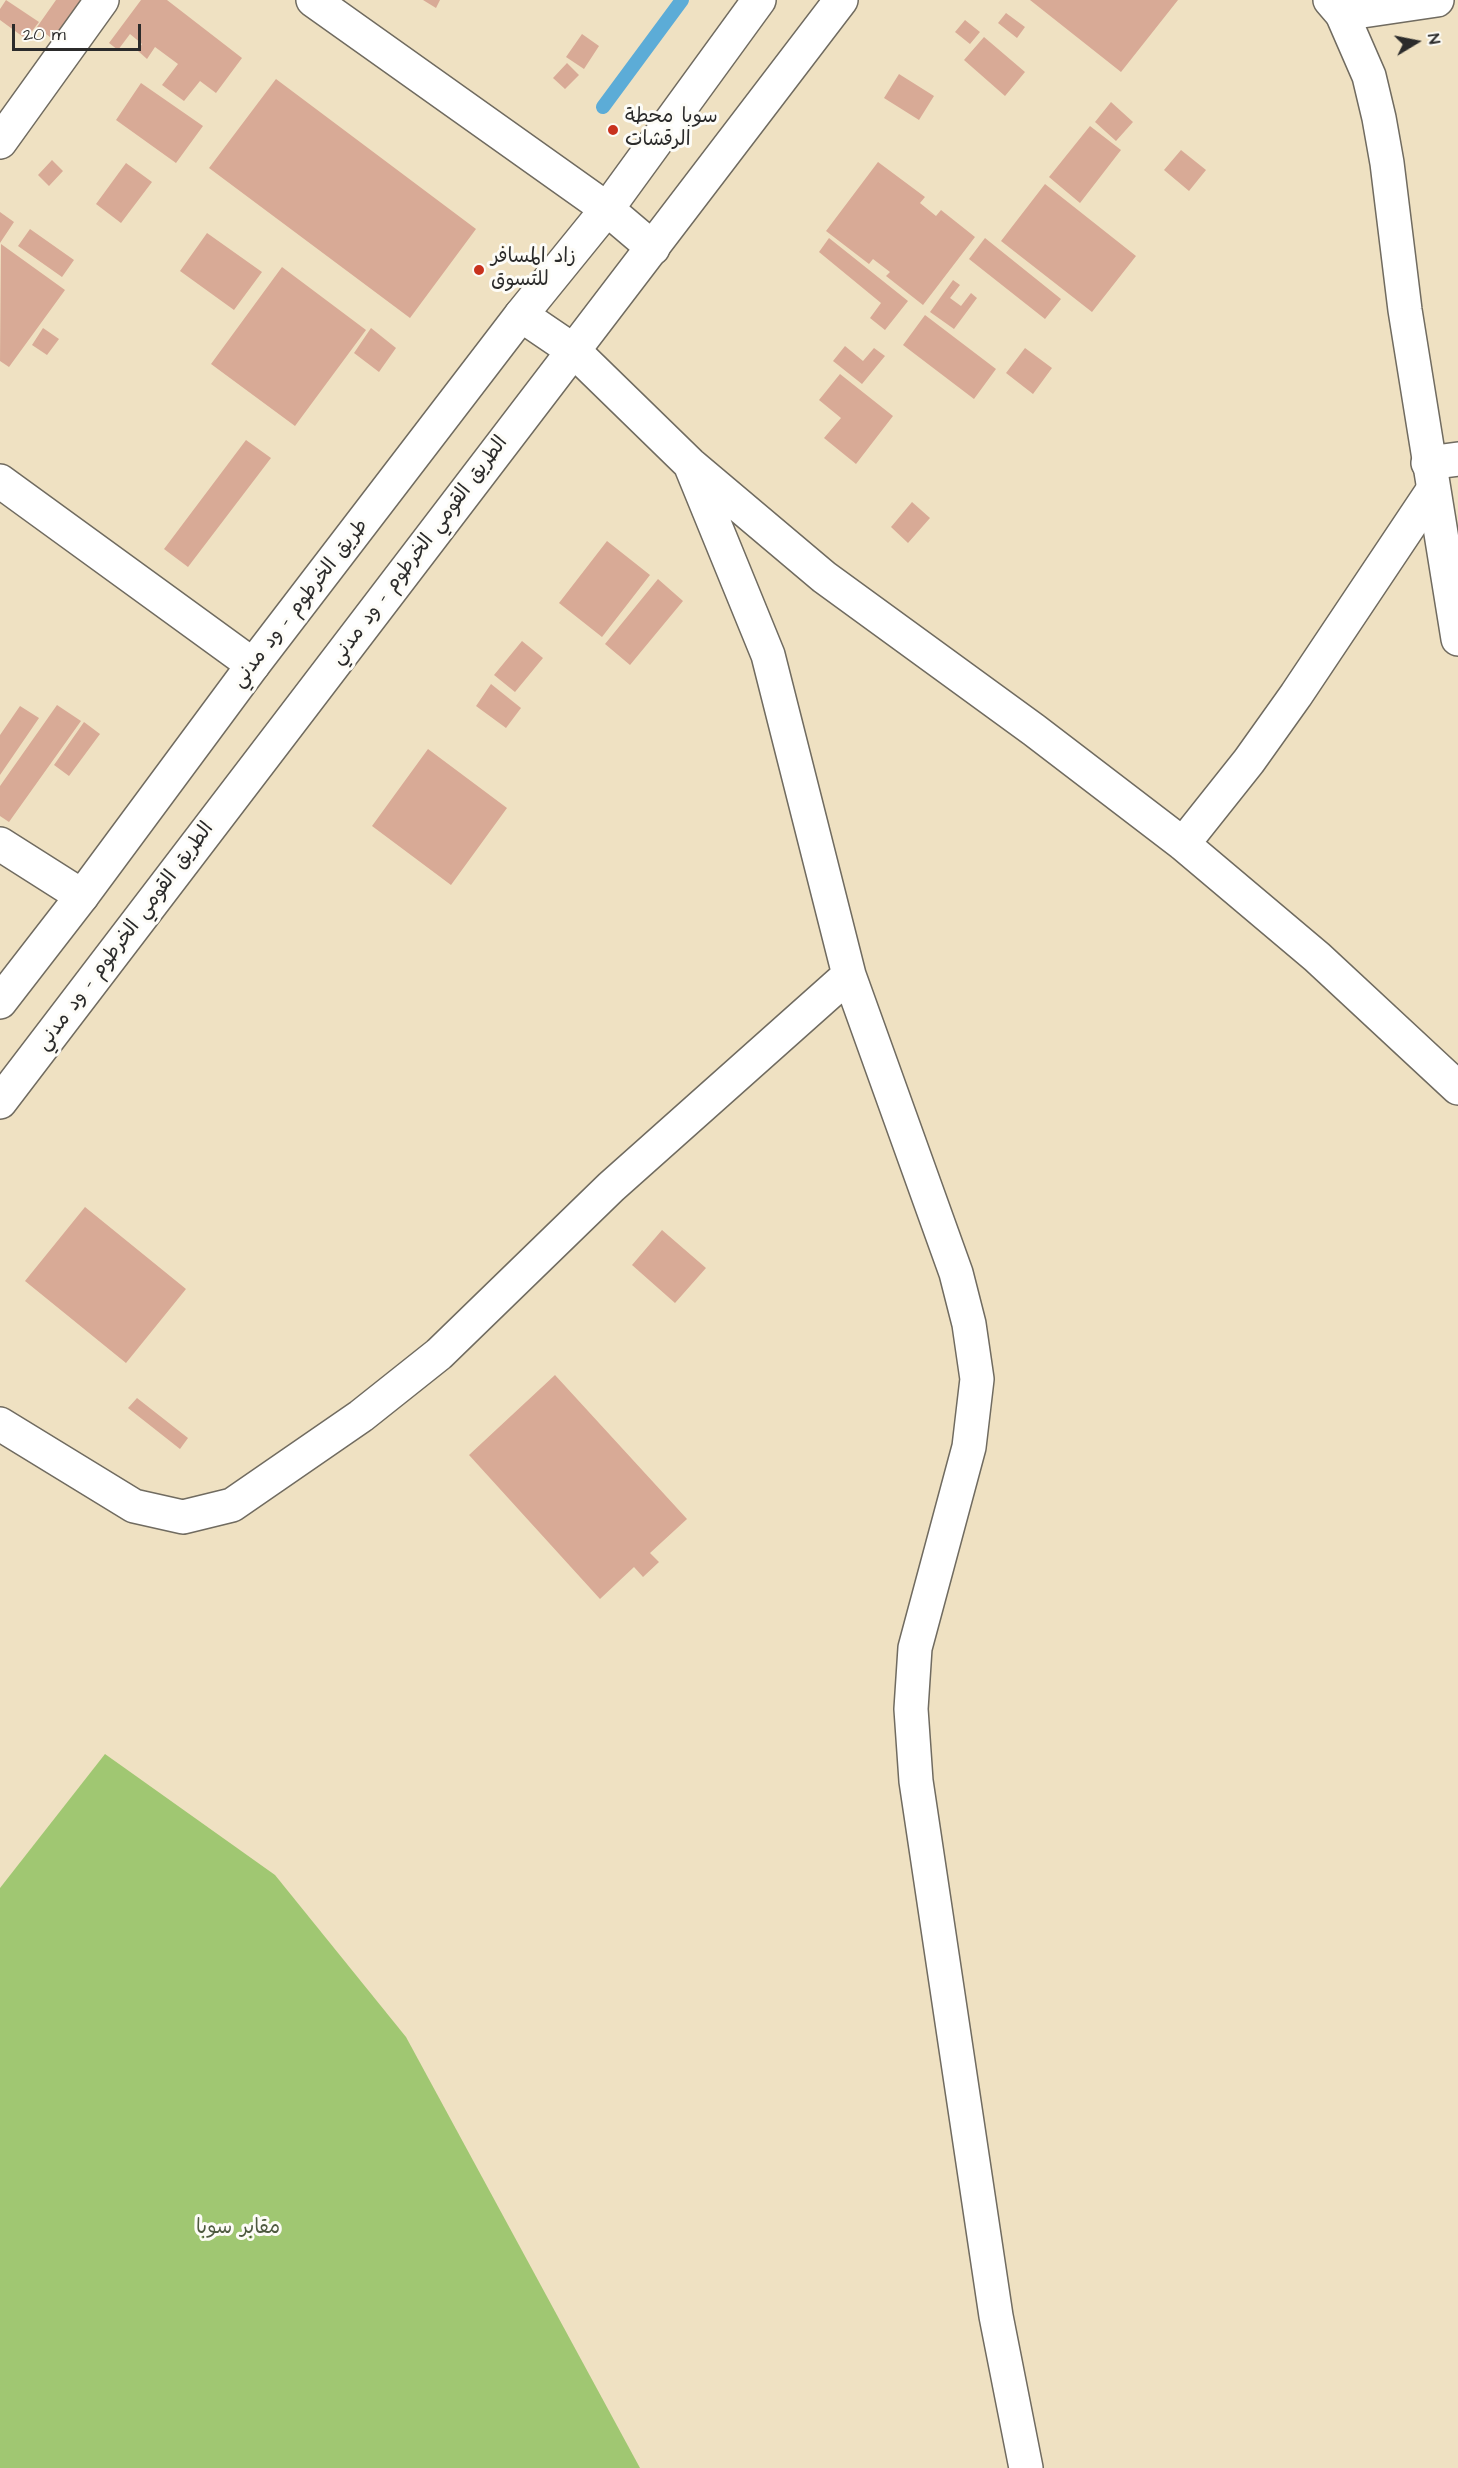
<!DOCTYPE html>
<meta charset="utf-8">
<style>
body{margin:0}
#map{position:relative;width:1458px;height:2468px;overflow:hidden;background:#efe1c2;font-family:"Architects Daughter",sans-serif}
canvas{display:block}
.north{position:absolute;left:1386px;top:12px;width:60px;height:60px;-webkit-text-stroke:4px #fdfcf7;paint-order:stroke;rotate:80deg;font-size:16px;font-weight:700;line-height:24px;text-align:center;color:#2b2b2b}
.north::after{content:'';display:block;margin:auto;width:21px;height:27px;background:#2b2b2b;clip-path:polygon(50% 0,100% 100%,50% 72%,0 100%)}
.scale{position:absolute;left:12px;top:24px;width:129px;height:27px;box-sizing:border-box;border:3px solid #2b2b2b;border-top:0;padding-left:8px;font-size:18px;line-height:21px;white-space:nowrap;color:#2b2b2b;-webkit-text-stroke:4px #fdfcf7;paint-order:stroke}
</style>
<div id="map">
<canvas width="1458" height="2468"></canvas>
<div class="north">N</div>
<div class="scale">20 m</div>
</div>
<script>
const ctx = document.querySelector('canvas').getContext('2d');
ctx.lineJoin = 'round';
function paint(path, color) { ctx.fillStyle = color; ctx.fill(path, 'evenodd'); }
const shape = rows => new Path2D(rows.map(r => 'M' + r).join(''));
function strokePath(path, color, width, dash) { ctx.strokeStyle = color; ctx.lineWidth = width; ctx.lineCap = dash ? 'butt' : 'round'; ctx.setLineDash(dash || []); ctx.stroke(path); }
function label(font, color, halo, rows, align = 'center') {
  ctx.font = font + ' "Architects Daughter","Playpen Sans Arabic",sans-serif'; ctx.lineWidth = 6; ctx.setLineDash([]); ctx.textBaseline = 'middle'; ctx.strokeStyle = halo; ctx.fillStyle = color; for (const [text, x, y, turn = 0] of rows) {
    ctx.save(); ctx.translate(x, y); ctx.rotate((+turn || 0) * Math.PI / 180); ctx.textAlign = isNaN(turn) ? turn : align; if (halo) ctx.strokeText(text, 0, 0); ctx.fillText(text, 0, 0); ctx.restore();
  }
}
paint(shape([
 [105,1754,275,1875,406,2037,640,2468,0,2468,0,1888]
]), '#a0c772');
strokePath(shape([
 [603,107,682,0]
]), '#5cacd7', 14);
paint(shape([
 [6,0,39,22,26,39,0,20,0,9],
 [56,0,91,0,59,44,37,27],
 [141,0,167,0,242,58,216,93,200,81,184,101,162,85,178,64,155,47,147,59,138,51,142,44,130,34,118,50,109,43],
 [423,0,440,0,436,8],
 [1030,0,1178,0,1121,72],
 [1006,13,1025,27,1017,38,998,23],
 [965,20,980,32,970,44,955,32],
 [582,34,599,46,584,69,566,57],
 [984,37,1025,72,1005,96,964,60],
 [567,63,579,75,565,89,553,78],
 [899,74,934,96,919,120,884,98],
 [276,79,476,229,410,318,209,168],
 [141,83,203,126,176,163,116,120],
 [1111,102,1133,122,1116,141,1095,122],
 [1090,126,1121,150,1080,203,1049,177],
 [1181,150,1206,170,1189,191,1164,170],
 [52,160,63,171,49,186,38,175],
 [878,162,925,197,920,203,936,216,941,210,975,237,923,305,886,276,890,272,873,259,869,264,826,231],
 [126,163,152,182,121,223,96,204],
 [1045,184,1136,256,1092,312,1001,241],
 [0,212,14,222,0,243],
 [30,229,74,260,62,277,18,246],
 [207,233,262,272,234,310,180,271],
 [829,238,908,301,885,330,870,318,881,303,819,252],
 [985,238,1061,299,1045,319,969,259],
 [1,244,65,290,9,367,0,361],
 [282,267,366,330,295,426,211,364],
 [953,280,960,285,950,298,961,306,971,293,977,298,954,329,930,312],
 [925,315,996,369,974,399,903,345],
 [43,328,59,339,47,355,32,345],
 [371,328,396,348,379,372,354,353],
 [845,346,863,361,874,348,885,356,862,384,833,361],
 [1025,348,1052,368,1033,394,1006,373],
 [840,374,893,416,856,464,824,438,841,418,819,400],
 [246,440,271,458,188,567,164,549],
 [912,502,930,518,908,543,891,527],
 [607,541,650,575,602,637,559,603],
 [658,579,683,601,630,665,605,644],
 [522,641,543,658,515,692,494,675],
 [491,684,521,708,506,728,476,706],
 [57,705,81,721,9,822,0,816,0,786],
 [20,706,39,718,0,775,0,735],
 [84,722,100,734,69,776,54,765],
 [428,749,507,808,451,885,372,826],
 [85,1207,186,1289,126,1363,25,1281],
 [662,1230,706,1268,675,1303,632,1265],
 [555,1375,687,1519,650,1553,659,1562,643,1577,634,1567,600,1599,469,1455],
 [137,1398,188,1438,180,1449,128,1408]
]), '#d8aa96');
const minor = shape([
 [1342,14,1437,0],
 [0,142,102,0],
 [521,315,574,351,690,464,824,577,1034,730,1183,844,1317,957,1458,1088],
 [1428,463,1458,459],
 [690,464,768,655,849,975,956,1273,969,1324,977,1379,969,1447,915,1648,911,1709,916,1781,996,2316,1026,2468],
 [0,481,253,665],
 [0,844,82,896],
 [1183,844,1249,761,1296,695,1433,490],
 [0,1424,134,1506,183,1517,232,1505,361,1416,439,1354,611,1187,849,975]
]);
const tertiary = shape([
 [313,0,607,209,653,248],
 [1330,0,1342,14,1369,76,1379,118,1387,163,1405,310,1458,639]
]);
const trunk = shape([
 [0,1002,82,896,253,665,521,315,607,209,759,0],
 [0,1102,841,0]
]);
strokePath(minor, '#706b60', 36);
strokePath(tertiary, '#706b60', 36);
strokePath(trunk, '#706b60', 36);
strokePath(minor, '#fff', 33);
strokePath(tertiary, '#fff', 33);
strokePath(trunk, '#fff', 33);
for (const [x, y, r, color] of [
 [613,130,6,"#c8321e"],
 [479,270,6,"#c8321e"]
]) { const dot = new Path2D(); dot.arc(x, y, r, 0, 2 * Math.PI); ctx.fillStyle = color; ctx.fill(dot); strokePath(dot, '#fdfcf7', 2); }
label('20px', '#2b2b2b', '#fdfcf7', [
 ["سوبا محطة",625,118],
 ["الرقشات",625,141],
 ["زاد المسافر",491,258],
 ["للتسوق",491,281]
], 'left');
label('20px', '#2b2b2b', '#fdfcf7', [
 ["الطريق القومي الخرطوم - ود مدني",420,551,-53],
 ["طريق الخرطوم - ود مدني",301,604,-52],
 ["الطريق القومي الخرطوم - ود مدني",126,937,-53]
]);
label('20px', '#4e5a40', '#fdfcf7', [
 ["مقابر سوبا",238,2229]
]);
</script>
